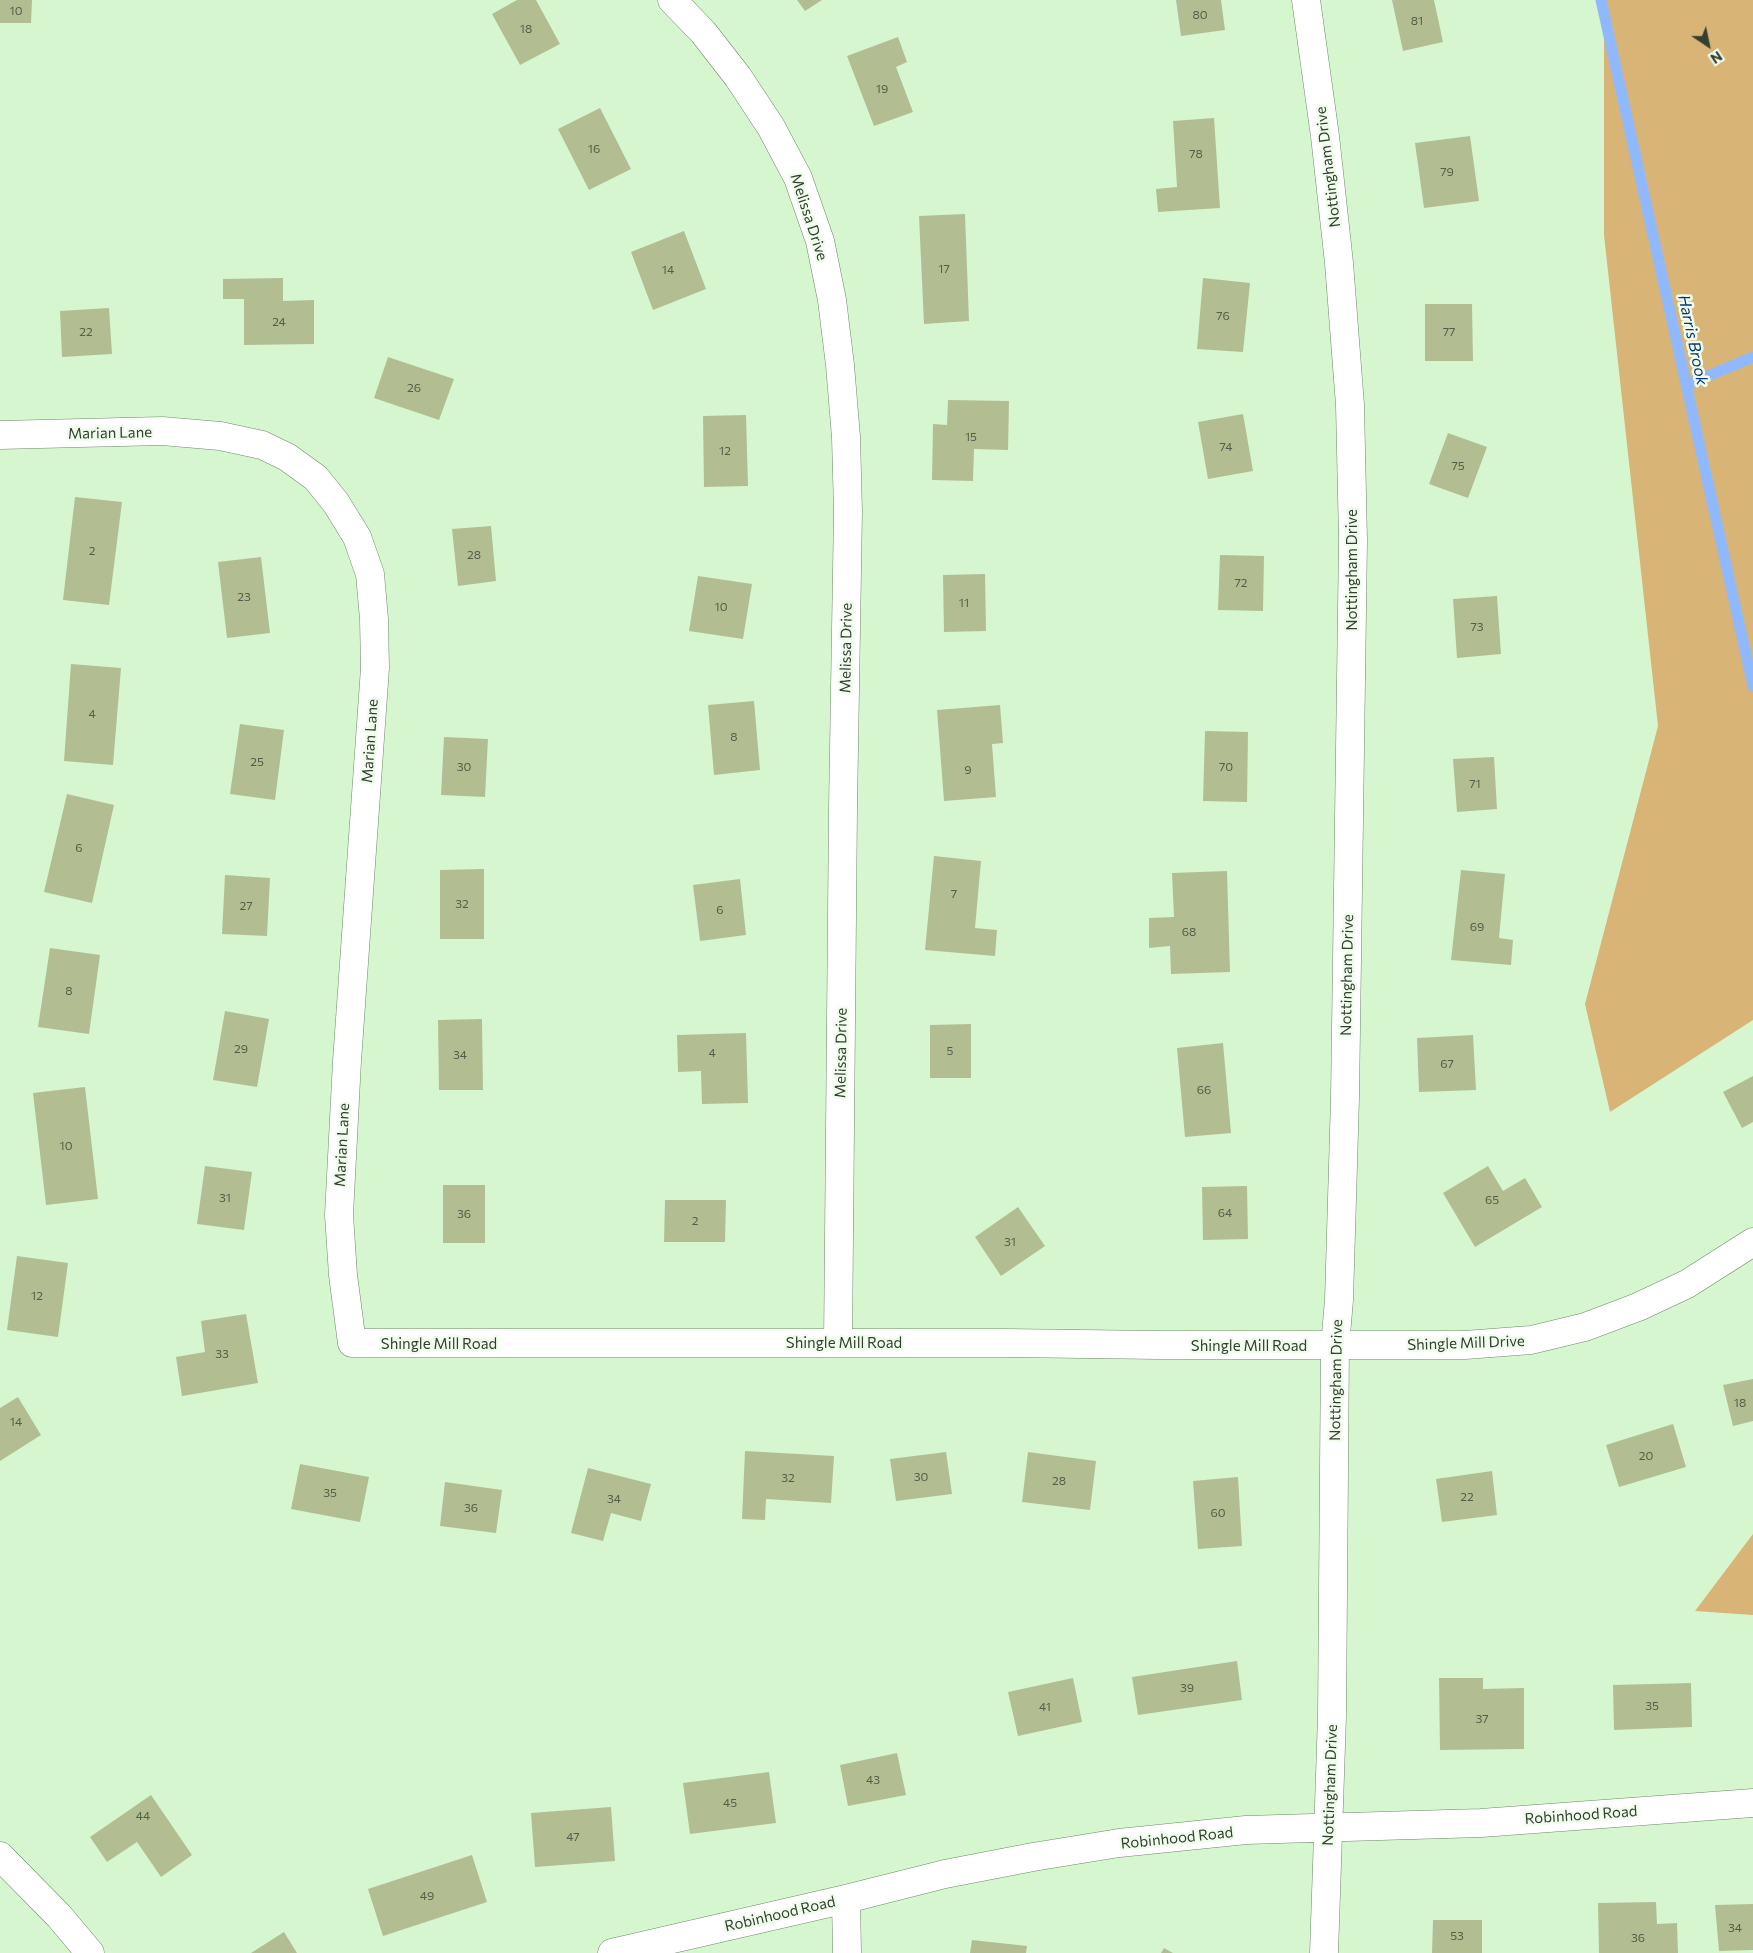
<!DOCTYPE html>
<style>
body{margin:0}
#map{position:relative;width:1753px;height:1953px;overflow:hidden;background:#d6f6d0;font-family:Commissioner,sans-serif}
canvas{display:block}
.north{position:absolute;left:1683px;top:20px;width:50px;height:50px;-webkit-text-stroke:4px #f0fded;paint-order:stroke;rotate:146deg;font-size:14px;font-weight:700;line-height:20px;text-align:center;color:#333f30}
.north::after{content:'';display:block;margin:auto;width:18px;height:22px;background:#333f30;clip-path:polygon(50% 0,100% 100%,50% 72%,0 100%)}
</style>
<div id="map">
<canvas width="1753" height="1953"></canvas>
<div class="north">N</div>
</div>
<script>
const ctx = document.querySelector('canvas').getContext('2d');
ctx.lineJoin = 'round';
function paint(path, color) { ctx.fillStyle = color; ctx.fill(path, 'evenodd'); }
const shape = rows => new Path2D(rows.map(r => 'M' + r).join(''));
function strokePath(path, color, width, dash) { ctx.strokeStyle = color; ctx.lineWidth = width; ctx.lineCap = dash ? 'butt' : 'round'; ctx.setLineDash(dash || []); ctx.stroke(path); }
function label(font, color, halo, rows, align = 'center') {
  ctx.font = font + ' Commissioner,sans-serif'; ctx.lineWidth = 5; ctx.setLineDash([]); ctx.textBaseline = 'middle'; ctx.strokeStyle = halo; ctx.fillStyle = color; for (const [text, x, y, turn = 0] of rows) {
    ctx.save(); ctx.translate(x, y); ctx.rotate((+turn || 0) * Math.PI / 180); ctx.textAlign = isNaN(turn) ? turn : align; if (halo) ctx.strokeText(text, 0, 0); ctx.fillText(text, 0, 0); ctx.restore();
  }
}
paint(shape([
 [1604,0,1753,0,1753,1020,1610,1112,1585,1004,1658,726,1604,235],
 [1753,1534,1753,1615,1695,1611]
]), '#d8b476');
strokePath(shape([
 [1601,0,1753,686],
 [1686,385,1753,357]
]), '#90b9fd', 11);
paint(shape([
 [0,0,32,0,31,23,0,23],
 [517,0,536,0,560,44,520,65,492,14],
 [797,0,822,0,805,11],
 [1176,0,1221,0,1225,30,1181,36],
 [1392,0,1434,0,1443,42,1403,51],
 [898,37,907,62,896,67,913,112,874,126,847,56],
 [600,108,631,169,589,190,558,129],
 [1214,118,1220,208,1158,212,1156,189,1177,187,1173,121],
 [1470,136,1479,201,1424,208,1415,143],
 [965,214,969,321,924,324,919,216],
 [684,231,706,289,653,310,631,252],
 [283,278,283,301,314,300,314,344,244,345,244,299,223,299,223,279],
 [1203,278,1250,283,1243,352,1197,349],
 [1425,304,1472,304,1473,361,1425,361],
 [109,308,112,354,62,357,60,311],
 [388,357,454,379,439,420,374,398],
 [948,400,1009,401,1008,450,974,449,973,481,932,480,933,424,947,425],
 [1243,414,1253,471,1208,479,1198,422],
 [746,415,748,486,704,487,703,416],
 [1448,433,1487,447,1468,498,1429,484],
 [75,497,122,502,109,605,63,600],
 [491,526,496,581,458,586,452,529],
 [1220,555,1264,556,1263,611,1218,610],
 [261,557,270,633,227,638,218,562],
 [985,574,986,631,944,632,943,575],
 [698,576,752,584,743,639,689,631],
 [1497,596,1501,654,1457,658,1453,599],
 [71,664,121,668,113,765,64,761],
 [754,701,760,770,714,775,708,705],
 [1000,705,1003,743,992,744,996,797,944,801,937,710],
 [240,724,284,730,275,800,230,794],
 [1205,731,1248,732,1247,802,1203,801],
 [444,737,488,739,485,797,441,795],
 [1494,757,1497,809,1457,812,1453,759],
 [67,794,114,805,92,903,44,892],
 [934,856,981,861,975,928,997,930,995,956,925,950],
 [484,869,484,939,440,939,440,870],
 [1461,870,1505,874,1499,938,1513,940,1511,965,1451,960],
 [1227,871,1230,972,1171,974,1170,946,1149,948,1149,918,1174,917,1172,873],
 [225,875,270,878,267,936,222,934],
 [740,879,746,935,700,941,693,885],
 [50,948,100,955,89,1034,38,1027],
 [225,1011,269,1019,257,1087,213,1080],
 [482,1019,483,1090,439,1090,438,1020],
 [971,1024,971,1078,930,1078,930,1025],
 [746,1033,748,1103,702,1104,701,1071,678,1072,677,1035],
 [1473,1035,1476,1090,1419,1092,1417,1038],
 [1223,1043,1231,1133,1185,1137,1177,1048],
 [1753,1076,1753,1122,1742,1128,1723,1092],
 [85,1087,98,1199,46,1205,33,1093],
 [205,1166,252,1172,244,1230,197,1224],
 [1488,1166,1503,1191,1525,1178,1542,1207,1475,1247,1443,1193],
 [443,1185,485,1185,485,1243,443,1243],
 [1247,1186,1248,1239,1203,1240,1202,1187],
 [665,1200,726,1200,725,1242,664,1242],
 [1018,1207,1045,1246,1001,1276,975,1237],
 [17,1256,68,1263,58,1337,7,1330],
 [246,1314,258,1383,182,1396,176,1357,205,1352,201,1321],
 [1753,1379,1753,1421,1733,1426,1723,1385],
 [18,1397,41,1435,0,1461,0,1408],
 [1673,1424,1686,1467,1619,1487,1606,1445],
 [745,1451,834,1456,831,1503,766,1499,765,1520,742,1519],
 [946,1452,952,1494,896,1501,890,1459],
 [1028,1452,1096,1461,1090,1510,1022,1502],
 [300,1464,369,1477,360,1522,291,1509],
 [588,1468,651,1484,641,1521,611,1513,603,1541,571,1533],
 [1492,1471,1497,1515,1442,1522,1436,1479],
 [1238,1477,1242,1546,1198,1549,1193,1481],
 [445,1482,502,1490,496,1533,440,1526],
 [1237,1661,1242,1700,1138,1715,1132,1677],
 [1073,1678,1082,1722,1018,1736,1008,1692],
 [1439,1678,1483,1678,1483,1689,1524,1688,1524,1749,1440,1750],
 [1691,1683,1692,1727,1614,1730,1613,1685],
 [897,1753,906,1795,848,1806,840,1765],
 [769,1772,776,1823,690,1834,683,1783],
 [151,1795,192,1855,161,1877,137,1842,107,1862,90,1837],
 [611,1807,615,1861,535,1867,531,1813],
 [472,1855,487,1902,383,1936,368,1889],
 [1656,1902,1657,1924,1677,1923,1678,1953,1599,1953,1598,1903],
 [1753,1904,1753,1950,1719,1951,1715,1905],
 [1433,1920,1482,1920,1482,1953,1432,1953],
 [284,1932,297,1953,251,1953],
 [972,1940,1027,1946,1026,1953,970,1953],
 [1164,1948,1173,1953,1161,1953]
]), '#b2be92');
const minor = shape([
 [672,0,703,32,738,77,771,127,798,178,820,241,832,300,840,365,846,437,848,511,843,808,838,1343],
 [1306,0,1325,136,1339,263,1350,405,1353,540,1345,1098,1339,1300,1335,1346,1332,1716,1324,1953],
 [0,435,162,431,220,436,262,445,287,457,316,478,336,503,357,537,370,574,374,619,375,668,347,1061,339,1215,343,1275,352,1343,1007,1343,1159,1345,1465,1345,1531,1340,1585,1327,1638,1307,1687,1284,1753,1242],
 [0,1856,59,1916,90,1953],
 [846,1899,847,1953],
 [612,1953,846,1899,945,1874,1033,1857,1119,1843,1246,1830,1481,1823,1753,1803]
]);
strokePath(minor, '#6c8967', 29);
strokePath(minor, '#fff', 28);
label('12px', '#535f48', null, [
 ["10",16,11],
 ["80",1200,15],
 ["81",1417,21],
 ["18",526,29],
 ["19",882,89],
 ["16",594,149],
 ["78",1196,154],
 ["79",1447,172],
 ["17",944,269],
 ["14",668,270],
 ["76",1223,316],
 ["24",279,322],
 ["22",86,332],
 ["77",1449,332],
 ["26",414,388],
 ["15",971,437],
 ["74",1226,447],
 ["12",725,451],
 ["75",1458,466],
 ["2",92,551],
 ["28",474,555],
 ["72",1241,583],
 ["23",244,597],
 ["11",964,603],
 ["10",721,607],
 ["73",1477,627],
 ["4",92,714],
 ["8",734,737],
 ["25",257,762],
 ["30",464,767],
 ["70",1226,767],
 ["9",968,770],
 ["71",1475,784],
 ["6",79,848],
 ["7",954,894],
 ["32",462,904],
 ["27",246,906],
 ["6",720,910],
 ["69",1477,927],
 ["68",1189,932],
 ["8",69,991],
 ["29",241,1049],
 ["5",950,1051],
 ["4",712,1053],
 ["34",460,1055],
 ["67",1447,1064],
 ["66",1204,1090],
 ["10",66,1146],
 ["31",225,1198],
 ["65",1492,1200],
 ["64",1225,1213],
 ["36",464,1214],
 ["2",695,1221],
 ["31",1010,1242],
 ["12",37,1296],
 ["33",222,1354],
 ["18",1740,1403],
 ["14",16,1422],
 ["20",1646,1456],
 ["30",921,1477],
 ["32",788,1478],
 ["28",1059,1481],
 ["35",330,1493],
 ["22",1467,1497],
 ["34",614,1499],
 ["36",471,1508],
 ["60",1218,1513],
 ["39",1187,1688],
 ["35",1652,1706],
 ["41",1045,1707],
 ["37",1482,1719],
 ["43",873,1780],
 ["45",730,1803],
 ["44",143,1816],
 ["47",573,1837],
 ["49",427,1896],
 ["34",1735,1928],
 ["53",1457,1936],
 ["36",1638,1938]
]);
label('15px', '#333f30', '#f0fded', [
 ["Nottingham Drive",1328,167,-97],
 ["Melissa Drive",809,217,72],
 ["Marian Lane",110,433,-1],
 ["Nottingham Drive",1352,570,-90],
 ["Melissa Drive",846,648,-89],
 ["Marian Lane",370,741,-86],
 ["Nottingham Drive",1347,975,-89],
 ["Melissa Drive",841,1053,-89],
 ["Marian Lane",342,1145,-87],
 ["Shingle Mill Road",844,1343],
 ["Shingle Mill Drive",1466,1343,-2],
 ["Shingle Mill Road",439,1344],
 ["Shingle Mill Road",1249,1346],
 ["Nottingham Drive",1336,1380,-89],
 ["Nottingham Drive",1330,1785,-88],
 ["Robinhood Road",1581,1815,-4],
 ["Robinhood Road",1177,1838,-6],
 ["Robinhood Road",780,1914,-13]
]);
label('italic 16px', '#07347c', '#f0fded', [
 ["Harris Brook",1693,340,78]
]);
</script>
